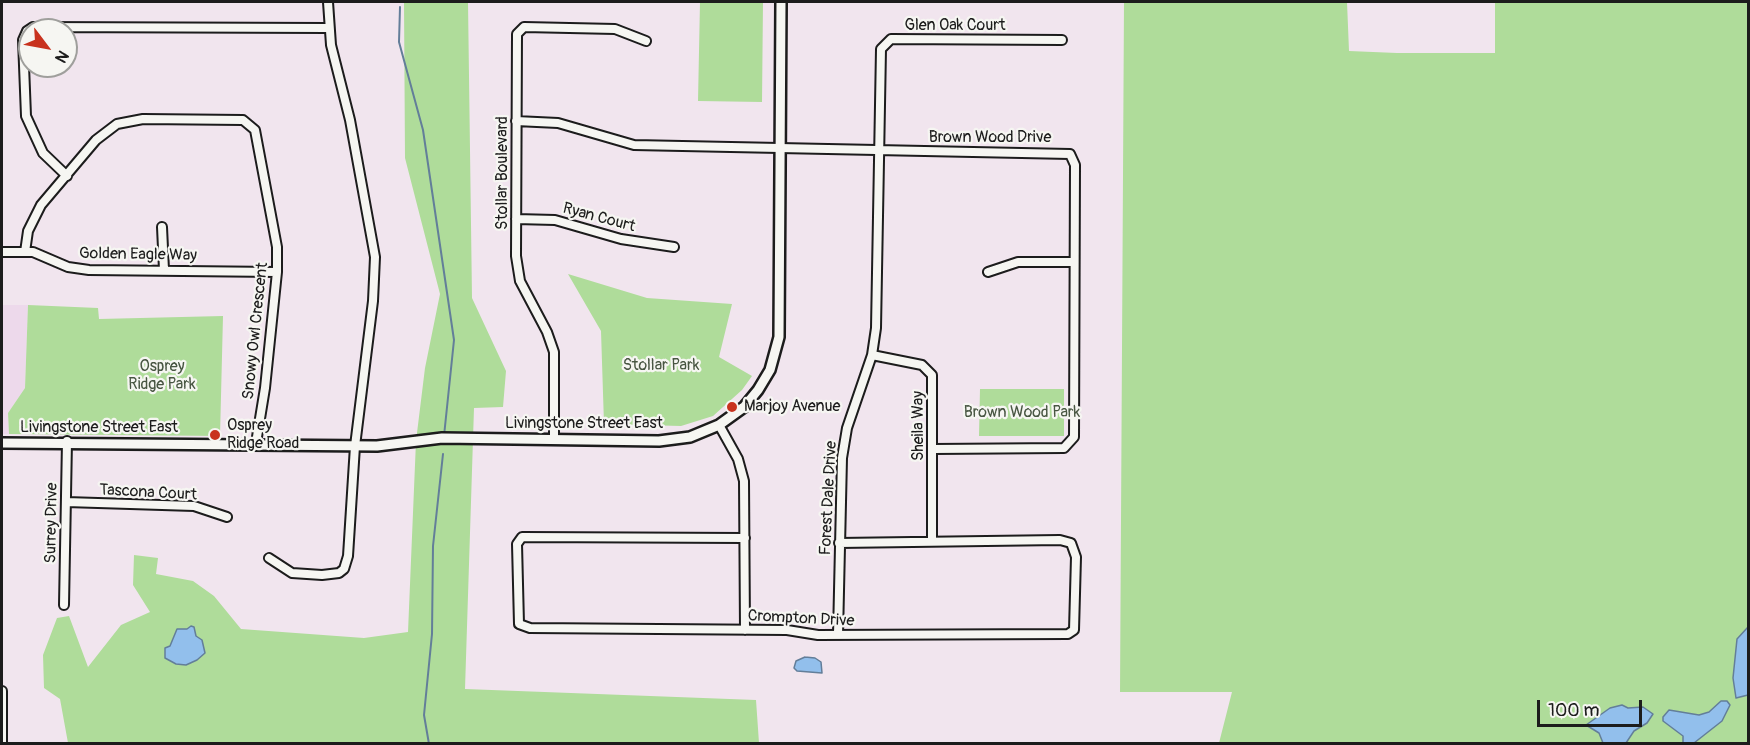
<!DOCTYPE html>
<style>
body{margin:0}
#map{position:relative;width:1750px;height:745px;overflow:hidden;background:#f1e5ee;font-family:Pangolin,sans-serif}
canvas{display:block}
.frame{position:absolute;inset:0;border:3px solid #1c1c1c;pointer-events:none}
.north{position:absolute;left:18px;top:18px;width:60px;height:60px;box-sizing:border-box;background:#f6f6f2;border:2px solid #9f9f9c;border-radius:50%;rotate:122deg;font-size:16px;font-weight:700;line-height:24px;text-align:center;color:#1c1c1c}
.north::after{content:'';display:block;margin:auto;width:21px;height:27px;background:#c8321e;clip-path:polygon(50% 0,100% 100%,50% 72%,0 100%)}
.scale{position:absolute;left:1537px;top:700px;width:105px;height:27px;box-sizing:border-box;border:3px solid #1c1c1c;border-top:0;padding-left:8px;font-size:18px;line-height:21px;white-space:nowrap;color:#1c1c1c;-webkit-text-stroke:4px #f6f6f2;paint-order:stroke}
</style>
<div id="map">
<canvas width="1750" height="745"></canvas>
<div class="frame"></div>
<div class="north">N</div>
<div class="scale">100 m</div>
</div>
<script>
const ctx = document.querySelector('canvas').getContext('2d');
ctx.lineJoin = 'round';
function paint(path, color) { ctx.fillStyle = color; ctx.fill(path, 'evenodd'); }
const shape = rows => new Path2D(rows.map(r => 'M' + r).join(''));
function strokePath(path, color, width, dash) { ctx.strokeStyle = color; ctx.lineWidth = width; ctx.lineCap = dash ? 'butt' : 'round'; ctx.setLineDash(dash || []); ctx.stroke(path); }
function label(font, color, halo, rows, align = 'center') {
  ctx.font = font + ' Pangolin,sans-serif'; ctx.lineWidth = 4.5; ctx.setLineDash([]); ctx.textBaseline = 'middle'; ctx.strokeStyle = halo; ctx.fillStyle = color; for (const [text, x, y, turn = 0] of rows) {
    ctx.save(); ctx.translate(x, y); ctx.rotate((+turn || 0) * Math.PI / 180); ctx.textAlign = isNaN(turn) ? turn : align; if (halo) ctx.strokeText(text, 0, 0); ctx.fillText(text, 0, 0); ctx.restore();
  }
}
paint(shape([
 [2,305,28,305,25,388,8,413,9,434,2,434]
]), '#edd9eb');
paint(shape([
 [404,2,468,2,472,298,506,371,503,407,474,408,465,689,756,700,759,743,68,743,60,699,44,688,43,655,57,618,69,616,88,667,121,625,150,612,133,585,134,555,158,558,156,574,193,581,214,596,241,629,364,638,408,632,416,441,425,368,440,294,405,158],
 [700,2,763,2,762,102,698,101],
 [1124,2,1347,2,1349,51,1397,53,1495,53,1495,2,1748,2,1748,743,1219,743,1232,692,1120,692],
 [568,274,647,298,732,304,719,357,752,376,742,390,713,416,681,426,604,424,601,331],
 [28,305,98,308,99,319,223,316,220,436,9,434,8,413,25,388],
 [980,389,1064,389,1064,436,979,436]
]), '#afdc9a');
const water = shape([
 [191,626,194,627,196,636,202,640,205,653,197,660,186,665,176,664,165,658,165,648,170,646,177,629,187,629,191,626],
 [1748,627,1748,695,1736,698,1733,678,1737,639,1748,627],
 [805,657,815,658,821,662,822,673,797,671,794,668,796,661,805,657],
 [1721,701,1727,701,1730,705,1722,721,1694,743,1683,743,1683,736,1663,721,1663,717,1669,710,1699,715,1709,712,1721,701],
 [1622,705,1628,708,1643,707,1653,714,1647,723,1634,731,1626,743,1603,743,1599,733,1586,725,1610,708,1622,705]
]);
paint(water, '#92bfec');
strokePath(water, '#637e99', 1.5);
strokePath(shape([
 [400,7,399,42,423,130,454,340,444,436],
 [429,744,424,715,432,634,433,546,443,454]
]), '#637e99', 2);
const minor = shape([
 [516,121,558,123,634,145,1070,154,1075,165,1074,437,1064,448,933,449],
 [67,176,43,153,26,116,23,40,27,31,33,27,328,28],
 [516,219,555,220,621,239,674,247],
 [162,227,164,270],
 [2,252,33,252,68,267,89,270,277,272],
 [25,252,28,231,41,205,96,140,117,124,143,119,243,120,255,130,277,247,277,272,265,388,256,443],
 [988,272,1018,262,1074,262],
 [872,355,922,365,932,375,932,541],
 [719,425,738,459,744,481,745,630],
 [554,439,554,352,547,332,520,281,516,256,517,34,524,27,615,29,646,41],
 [66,502,194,506,227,517],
 [745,538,522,537,517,544,519,624,530,628,787,630,818,635,1068,634,1074,630,1076,557,1071,543,1060,540,839,543],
 [269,558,292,573,322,575,339,573,344,569,348,556,355,446,373,301,375,257,350,120,331,45,328,2],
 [64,605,67,441],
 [838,635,842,458,847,428,872,355,876,328,881,49,891,39,1062,40],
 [2,691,2,744]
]);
const tertiary = shape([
 [2,443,377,446,442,438,659,441,690,437,719,425,744,407,758,390,770,370,779,337,781,2]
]);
strokePath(minor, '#1c1c1c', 12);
strokePath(tertiary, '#1c1c1c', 14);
strokePath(minor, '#f6f6f2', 8);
strokePath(tertiary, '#f6f6f2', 9);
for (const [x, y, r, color] of [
 [732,407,6,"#c8321e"],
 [215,435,6,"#c8321e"]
]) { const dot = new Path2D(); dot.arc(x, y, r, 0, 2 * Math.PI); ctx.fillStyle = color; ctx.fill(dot); strokePath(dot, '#f6f6f2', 2); }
label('16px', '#1c1c1c', '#f6f6f2', [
 ["Glen Oak Court",955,26],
 ["Brown Wood Drive",990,138],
 ["Stollar Boulevard",503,173,-90],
 ["Ryan Court",599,218,15],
 ["Golden Eagle Way",138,255,1],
 ["Snowy Owl Crescent",256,331,-84],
 ["Livingstone Street East",584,424],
 ["Sheila Way",919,426,-90],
 ["Livingstone Street East",99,428],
 ["Tascona Court",148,493,3],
 ["Forest Dale Drive",829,498,-87],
 ["Surrey Drive",52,523,-89],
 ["Crompton Drive",801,619,3]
]);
label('16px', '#485642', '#f6f6f2', [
 ["Stollar Park",661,366],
 ["Osprey",162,367],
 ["Ridge Park",162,385],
 ["Brown Wood Park",1022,413]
]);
label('16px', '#1c1c1c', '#f6f6f2', [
 ["Marjoy Avenue",744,407],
 ["Osprey",227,426],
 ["Ridge Road",227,444]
], 'left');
</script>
